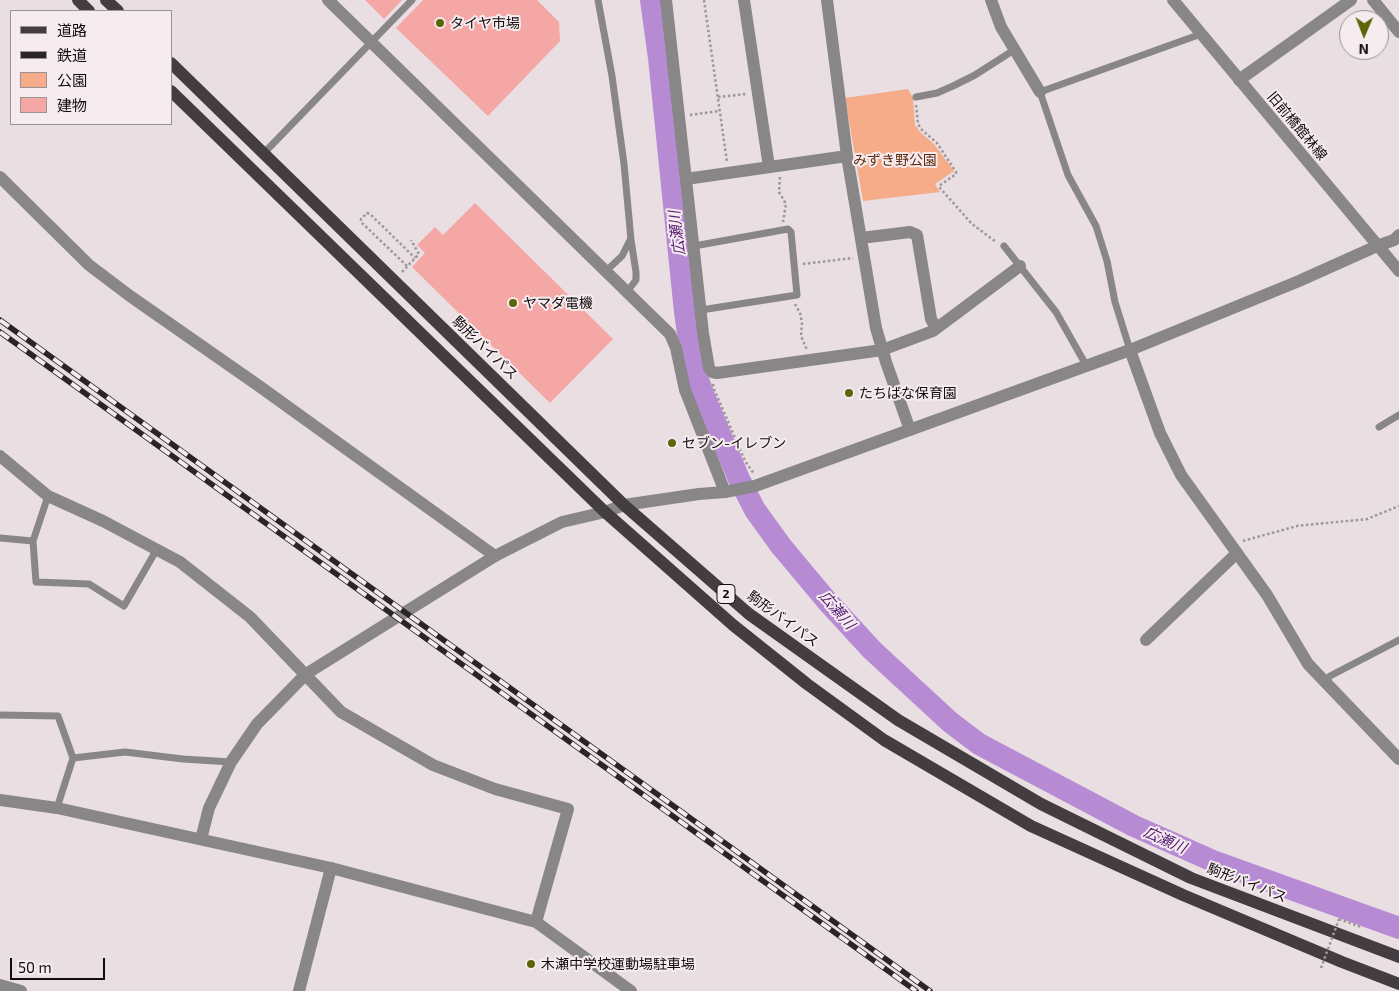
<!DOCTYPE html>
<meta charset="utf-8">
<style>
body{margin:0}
#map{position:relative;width:1399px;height:991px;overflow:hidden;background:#e9dee1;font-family:"Exo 2","Noto Sans JP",sans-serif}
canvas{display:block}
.legend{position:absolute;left:10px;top:10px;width:162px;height:115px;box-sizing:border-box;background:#f6ebee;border:1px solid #9a9294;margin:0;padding:6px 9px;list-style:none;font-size:15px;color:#110d0e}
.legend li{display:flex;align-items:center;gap:10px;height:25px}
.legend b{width:25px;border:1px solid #9a9294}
.north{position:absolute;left:1339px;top:10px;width:50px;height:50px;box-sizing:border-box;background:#f6ebee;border:1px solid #9a9294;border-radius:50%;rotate:181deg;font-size:14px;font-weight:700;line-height:20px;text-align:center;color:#110d0e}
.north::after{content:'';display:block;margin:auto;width:18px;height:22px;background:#5c6609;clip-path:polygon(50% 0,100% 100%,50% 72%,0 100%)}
.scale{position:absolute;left:10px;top:958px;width:95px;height:22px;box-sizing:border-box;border:2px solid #110d0e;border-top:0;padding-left:6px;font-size:15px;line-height:18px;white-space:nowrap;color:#110d0e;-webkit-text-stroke:4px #f6ebee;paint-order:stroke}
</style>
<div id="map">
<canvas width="1399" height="991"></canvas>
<ul class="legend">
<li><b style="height:6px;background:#433d41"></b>道路</li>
<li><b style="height:6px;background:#292526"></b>鉄道</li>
<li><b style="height:14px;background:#f7ac89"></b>公園</li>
<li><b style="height:14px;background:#f4a7a4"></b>建物</li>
</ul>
<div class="north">N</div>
<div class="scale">50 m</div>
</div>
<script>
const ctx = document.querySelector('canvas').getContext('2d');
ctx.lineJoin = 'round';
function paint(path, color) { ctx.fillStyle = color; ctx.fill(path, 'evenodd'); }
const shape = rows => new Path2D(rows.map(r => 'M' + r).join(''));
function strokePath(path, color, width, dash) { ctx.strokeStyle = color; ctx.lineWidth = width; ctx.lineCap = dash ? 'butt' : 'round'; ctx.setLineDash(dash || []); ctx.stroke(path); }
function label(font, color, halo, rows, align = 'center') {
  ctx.font = font + ' "Exo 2","Noto Sans JP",sans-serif'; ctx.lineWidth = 4; ctx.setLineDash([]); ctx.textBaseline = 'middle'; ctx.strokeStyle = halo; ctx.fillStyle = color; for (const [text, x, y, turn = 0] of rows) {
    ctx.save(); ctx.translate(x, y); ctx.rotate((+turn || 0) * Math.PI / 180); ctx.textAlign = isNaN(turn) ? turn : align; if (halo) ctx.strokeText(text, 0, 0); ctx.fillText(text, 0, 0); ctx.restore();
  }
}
paint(shape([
 [908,89,913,98,915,125,920,132,934,144,954,171,935,184,940,192,863,201,845,98]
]), '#f7ac89');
strokePath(shape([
 [651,0,659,58,685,312,691,355,696,374,704,396,739,479,755,510,781,546,827,601,872,650,950,722,979,744,1134,826,1213,861,1399,928]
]), '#b68bd4', 22);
paint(shape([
 [365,0,402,0,384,19],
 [423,0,537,0,559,22,560,41,488,116,396,28],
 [475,203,613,339,550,403,412,267,425,253,417,245,435,227,443,235]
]), '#f4a7a4');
strokePath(shape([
 [704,0,727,162],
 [718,97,746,94],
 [916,105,918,124,921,129,937,143,956,172,956,174,939,186,940,188,972,224,996,242],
 [690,115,719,111],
 [780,177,779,192,786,204,783,222],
 [803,264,853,258],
 [407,266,361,222,361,219,367,213,370,214,415,258],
 [402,272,419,254,411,240],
 [795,304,800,313,802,323,801,336,807,350],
 [713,384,714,389,745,461,754,474],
 [1243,541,1297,526,1367,519,1399,506],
 [1339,919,1361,927]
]), '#9e9698', 2.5, [2.5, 2.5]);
strokePath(shape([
 [598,0,612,76,624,164,631,240,636,272,636,280,627,292],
 [916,97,937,93,953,86,975,75,1014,50],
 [264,153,412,0],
 [694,246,788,229,791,232,797,295,701,310],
 [1004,246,1056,312,1086,365],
 [606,271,622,256,630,240],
 [1130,350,1115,302,1107,261,1096,226,1068,175,1040,92,1201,34],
 [1379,427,1399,415],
 [0,538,33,541,36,582,89,584,124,606,157,549],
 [33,541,48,496],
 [1325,682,1330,676,1399,640],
 [0,715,58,716,73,758,57,808],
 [73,758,125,752,183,759,231,762]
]), '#898688', 7);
strokePath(shape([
 [328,0,670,334,676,348,685,390,691,405,725,492],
 [666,0,703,333,709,368,712,372,717,373,882,350,933,331,1020,266],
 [744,0,769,167],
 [827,0,847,156,876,328,886,362,910,430],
 [991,0,1001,27,1040,92],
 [1373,0,1399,32],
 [1239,80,1351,0],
 [0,177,89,265,130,296,259,386,495,556],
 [686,179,847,156],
 [861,238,910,232,917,235,931,319,936,328],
 [1377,246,1394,240,1399,235],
 [1130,350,1160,433,1181,475,1267,595,1308,664,1399,759],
 [0,456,48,496,103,521,180,562,250,617,341,712,433,765,495,789,568,809,536,922],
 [1146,640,1237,553],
 [0,985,21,991],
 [299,991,331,868]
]), '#898688', 12);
strokePath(shape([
 [1173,0,1399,271],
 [0,800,57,808,331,868,536,922,631,991],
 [201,839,209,808,231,762,257,724,306,674,495,556,562,522,605,512,624,505,699,494,725,492,755,486,1130,350,1299,281,1377,246]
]), '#898688', 12);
strokePath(shape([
 [78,0,89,11],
 [106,0,118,11],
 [171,63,624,505,749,614,898,720,1041,804,1191,878,1399,957],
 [171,91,605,512,733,625,807,684,884,740,1031,826,1183,895,1342,962,1399,984]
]), '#433d41', 12);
const rail = shape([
 [0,320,930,991],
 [0,332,916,991]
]);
strokePath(rail, '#292526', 5.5);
strokePath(rail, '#f6ebee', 4, [11]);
strokePath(shape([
 [1321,968,1339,919]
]), '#9e9698', 2.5, [2.5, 2.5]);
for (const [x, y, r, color] of [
 [440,23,5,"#5c6609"],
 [513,303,5,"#5c6609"],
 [849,393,5,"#5c6609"],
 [672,443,5,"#5c6609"],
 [531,964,5,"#5c6609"]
]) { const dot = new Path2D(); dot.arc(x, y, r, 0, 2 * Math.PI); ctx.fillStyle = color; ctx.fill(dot); strokePath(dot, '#f6ebee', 2); }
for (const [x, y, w] of [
 [726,594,18]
]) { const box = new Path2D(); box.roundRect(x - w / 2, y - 9.5, w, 19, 4); ctx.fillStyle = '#f6ebee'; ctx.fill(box); strokePath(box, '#110d0e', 1); }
label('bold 12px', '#110d0e', null, [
 ["2",726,594]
]);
label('14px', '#110d0e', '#f6ebee', [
 ["タイヤ市場",450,23],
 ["ヤマダ電機",523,303],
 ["たちばな保育園",859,393],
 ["セブン-イレブン",682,443],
 ["木瀬中学校運動場駐車場",541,964]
], 'left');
label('14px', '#110d0e', '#f6ebee', [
 ["旧前橋館林線",1297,126,50],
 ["駒形バイパス",485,348,44],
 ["駒形バイパス",783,619,36],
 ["駒形バイパス",1247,883,21]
]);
label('14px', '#5e290d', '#f6ebee', [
 ["みずき野公園",895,160]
]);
label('italic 15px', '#541b73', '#f6ebee', [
 ["広瀬川",677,233,-97],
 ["広瀬川",837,610,49],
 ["広瀬川",1165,840,24]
]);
</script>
